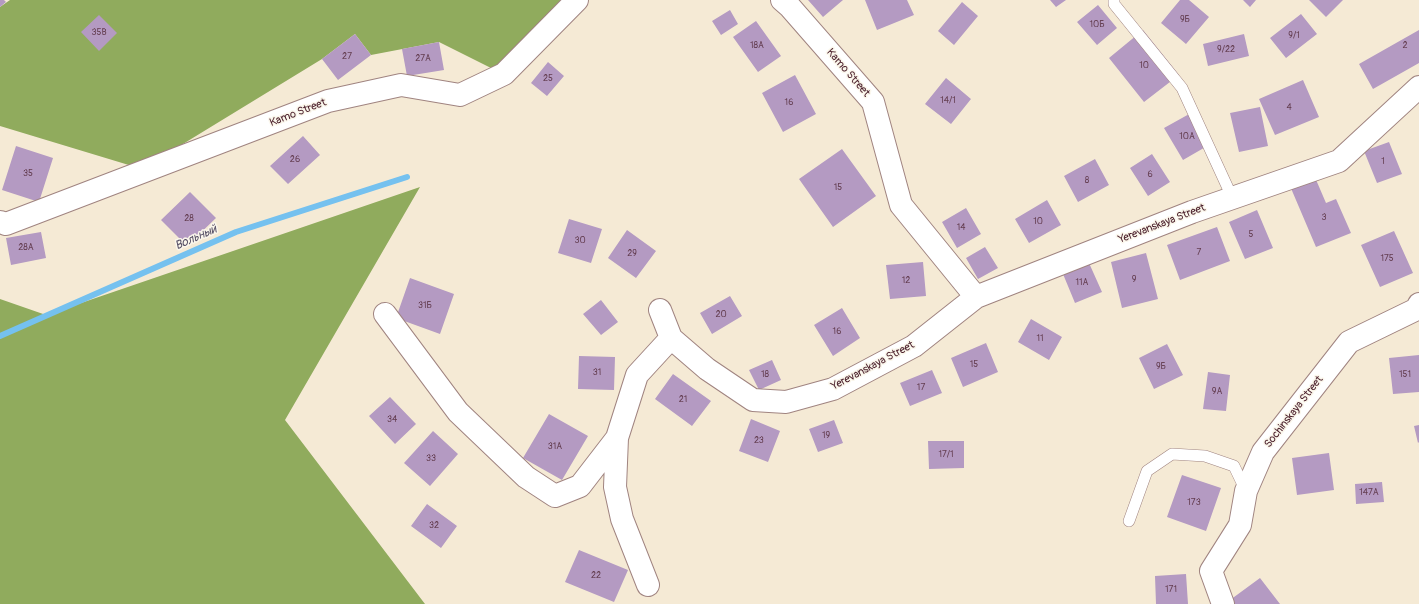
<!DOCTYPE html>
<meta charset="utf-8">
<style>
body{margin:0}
canvas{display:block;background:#f5ead5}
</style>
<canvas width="1419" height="604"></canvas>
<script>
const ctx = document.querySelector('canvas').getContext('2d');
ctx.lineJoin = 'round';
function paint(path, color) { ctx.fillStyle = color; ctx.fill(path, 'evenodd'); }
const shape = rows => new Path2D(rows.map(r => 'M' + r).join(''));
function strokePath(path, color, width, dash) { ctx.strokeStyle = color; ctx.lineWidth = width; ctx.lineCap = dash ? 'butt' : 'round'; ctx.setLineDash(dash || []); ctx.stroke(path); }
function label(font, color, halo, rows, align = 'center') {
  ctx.font = font + ' Pangolin,sans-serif'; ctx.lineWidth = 3; ctx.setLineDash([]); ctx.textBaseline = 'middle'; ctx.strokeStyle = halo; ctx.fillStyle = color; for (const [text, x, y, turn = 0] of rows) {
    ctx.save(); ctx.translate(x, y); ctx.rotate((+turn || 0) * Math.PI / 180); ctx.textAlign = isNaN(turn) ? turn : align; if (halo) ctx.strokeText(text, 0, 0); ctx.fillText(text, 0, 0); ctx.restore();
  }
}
paint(shape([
 [10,0,564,0,495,70,439,42,371,55,355,34,322,59,142,169,0,126,0,7],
 [420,187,285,420,425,604,0,604,0,299,46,315]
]), '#90ab5d');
strokePath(shape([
 [0,336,236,232,407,177]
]), '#75c1ef', 6);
paint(shape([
 [0,0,4,0,6,2,0,7],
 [808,0,843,0,823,17],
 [865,0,907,0,914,15,877,30],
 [1050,0,1066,0,1056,7],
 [1180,0,1189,0,1209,17,1186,44,1161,23],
 [1243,0,1256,0,1250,7],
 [1309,0,1343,0,1326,17],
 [962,2,978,16,954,45,938,31],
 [1098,5,1117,28,1097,45,1077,22],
 [730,10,738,24,721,35,712,21],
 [1301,14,1317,34,1286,58,1270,38],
 [99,15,117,33,99,51,81,32],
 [756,21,781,56,758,72,733,37],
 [1143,30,1179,75,1144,102,1109,58],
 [1419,30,1419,63,1373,89,1359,64],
 [355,34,371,55,338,80,322,59],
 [1244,34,1249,56,1208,66,1203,44],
 [439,42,444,70,407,76,402,49],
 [548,62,564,76,547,96,531,83],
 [795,75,816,114,783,132,762,93],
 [946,78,971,99,951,124,925,104],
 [1303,80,1319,117,1275,135,1259,99],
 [1260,107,1268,146,1239,152,1230,113],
 [1191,113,1209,145,1183,160,1164,128],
 [303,136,320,155,288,184,270,166],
 [1389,142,1402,174,1377,183,1364,151],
 [16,146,53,158,39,202,2,190],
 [842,149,876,196,833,227,799,179],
 [1152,154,1170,182,1148,196,1130,168],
 [1095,159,1109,185,1078,202,1064,176],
 [1314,175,1326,203,1336,199,1351,233,1316,247,1290,186],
 [190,192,216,218,187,246,161,220],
 [1047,200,1061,225,1029,243,1015,219],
 [966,208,981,234,957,248,942,222],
 [1257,210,1273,248,1245,259,1229,222],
 [569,219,602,229,591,263,558,253],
 [1217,227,1230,261,1180,280,1167,245],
 [627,230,656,251,636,278,608,258],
 [1394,231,1413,273,1380,287,1361,245],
 [41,232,46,258,11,265,6,238],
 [985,247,998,268,978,279,966,258],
 [1146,253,1158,299,1122,308,1111,262],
 [923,262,926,296,890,299,886,265],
 [1089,263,1102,292,1075,303,1063,274],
 [410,278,454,294,440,334,396,318],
 [730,296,742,316,712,334,700,313],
 [601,300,618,322,601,335,583,314],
 [842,308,860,338,833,356,814,325],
 [1031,319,1062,337,1049,360,1018,342],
 [986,343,998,372,963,387,951,358],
 [1167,344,1183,375,1154,389,1139,358],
 [1419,355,1419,392,1393,394,1389,358],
 [579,356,615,357,614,390,578,389],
 [772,360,781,380,759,390,749,370],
 [932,370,942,393,910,406,900,383],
 [1208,372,1230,375,1226,411,1203,409],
 [673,374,711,401,692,426,655,399],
 [390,397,416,424,395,444,369,416],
 [549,414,588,436,562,480,523,458],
 [751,419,780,431,768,462,739,451],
 [834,420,843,443,818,452,809,429],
 [1419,425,1419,442,1418,443,1414,426],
 [433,431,458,454,430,486,404,463],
 [928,441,964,441,964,468,929,469],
 [1329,453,1334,490,1297,495,1292,458],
 [1182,475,1221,488,1206,531,1167,517],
 [1382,482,1384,502,1356,504,1355,484],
 [427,504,457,526,441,548,411,526],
 [579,550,628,570,614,602,565,582],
 [1186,574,1188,604,1156,604,1155,576],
 [1260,578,1280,604,1233,604,1230,600]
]), '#b49ac2');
const service = shape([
 [1114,0,1114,4,1182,88,1232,197],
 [1129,521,1147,471,1172,454,1205,456,1234,466,1246,491]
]);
const minor = shape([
 [782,0,790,7,873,102,901,205,976,297],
 [0,222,6,224,328,101,401,85,460,95,504,74,577,0],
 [660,310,671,338],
 [385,314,458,412,526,477,555,496,580,486,617,438],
 [648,585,622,519,615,487,617,438,637,375,671,338,707,369,753,400,786,402,833,389,914,346,976,297,1192,212,1339,161,1419,87],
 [1223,604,1211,571,1240,525,1246,491,1263,452,1349,342,1417,309,1419,304]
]);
strokePath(service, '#a08480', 12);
strokePath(minor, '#a08480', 24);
strokePath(service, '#fff', 11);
strokePath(minor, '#fff', 22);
label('9px', '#643e51', null, [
 ["9Б",1185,20],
 ["10Б",1097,25],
 ["35В",99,33],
 ["9/1",1294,36],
 ["18А",757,46],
 ["2",1405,46],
 ["9/22",1226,50],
 ["27",347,57],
 ["27А",423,59],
 ["10",1144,66],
 ["25",548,79],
 ["14/1",948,101],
 ["16",789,103],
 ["4",1289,108],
 ["10А",1187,137],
 ["26",295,160],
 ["1",1383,162],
 ["35",28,174],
 ["6",1150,175],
 ["8",1087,181],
 ["15",838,188],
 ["3",1324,218],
 ["28",189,219],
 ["10",1038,222],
 ["14",961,228],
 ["5",1251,235],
 ["30",580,241],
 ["28А",26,248],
 ["7",1199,253],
 ["29",632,254],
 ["175",1387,259],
 ["9",1134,280],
 ["12",906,281],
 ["11А",1082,283],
 ["31Б",425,306],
 ["20",721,315],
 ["16",837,332],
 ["11",1040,339],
 ["15",974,365],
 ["9Б",1161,367],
 ["31",597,373],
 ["18",765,375],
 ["151",1405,375],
 ["17",921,388],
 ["9А",1217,392],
 ["21",683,400],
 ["34",392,420],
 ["19",826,436],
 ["23",759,441],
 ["31А",555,447],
 ["17/1",946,455],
 ["33",431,459],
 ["147А",1369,493],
 ["173",1194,503],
 ["32",434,526],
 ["22",596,576],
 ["171",1171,590]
]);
label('11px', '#4a1f2b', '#fbf7ec', [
 ["Kamo Street",848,73,49],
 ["Kamo Street",298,113,-21],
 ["Yerevanskaya Street",1162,224,-21],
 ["Yerevanskaya Street",873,366,-28],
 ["Sochinskaya Street",1294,412,-52]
]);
label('italic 12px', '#575066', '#fbf7ec', [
 ["Вольный",196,238,-24]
]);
</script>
